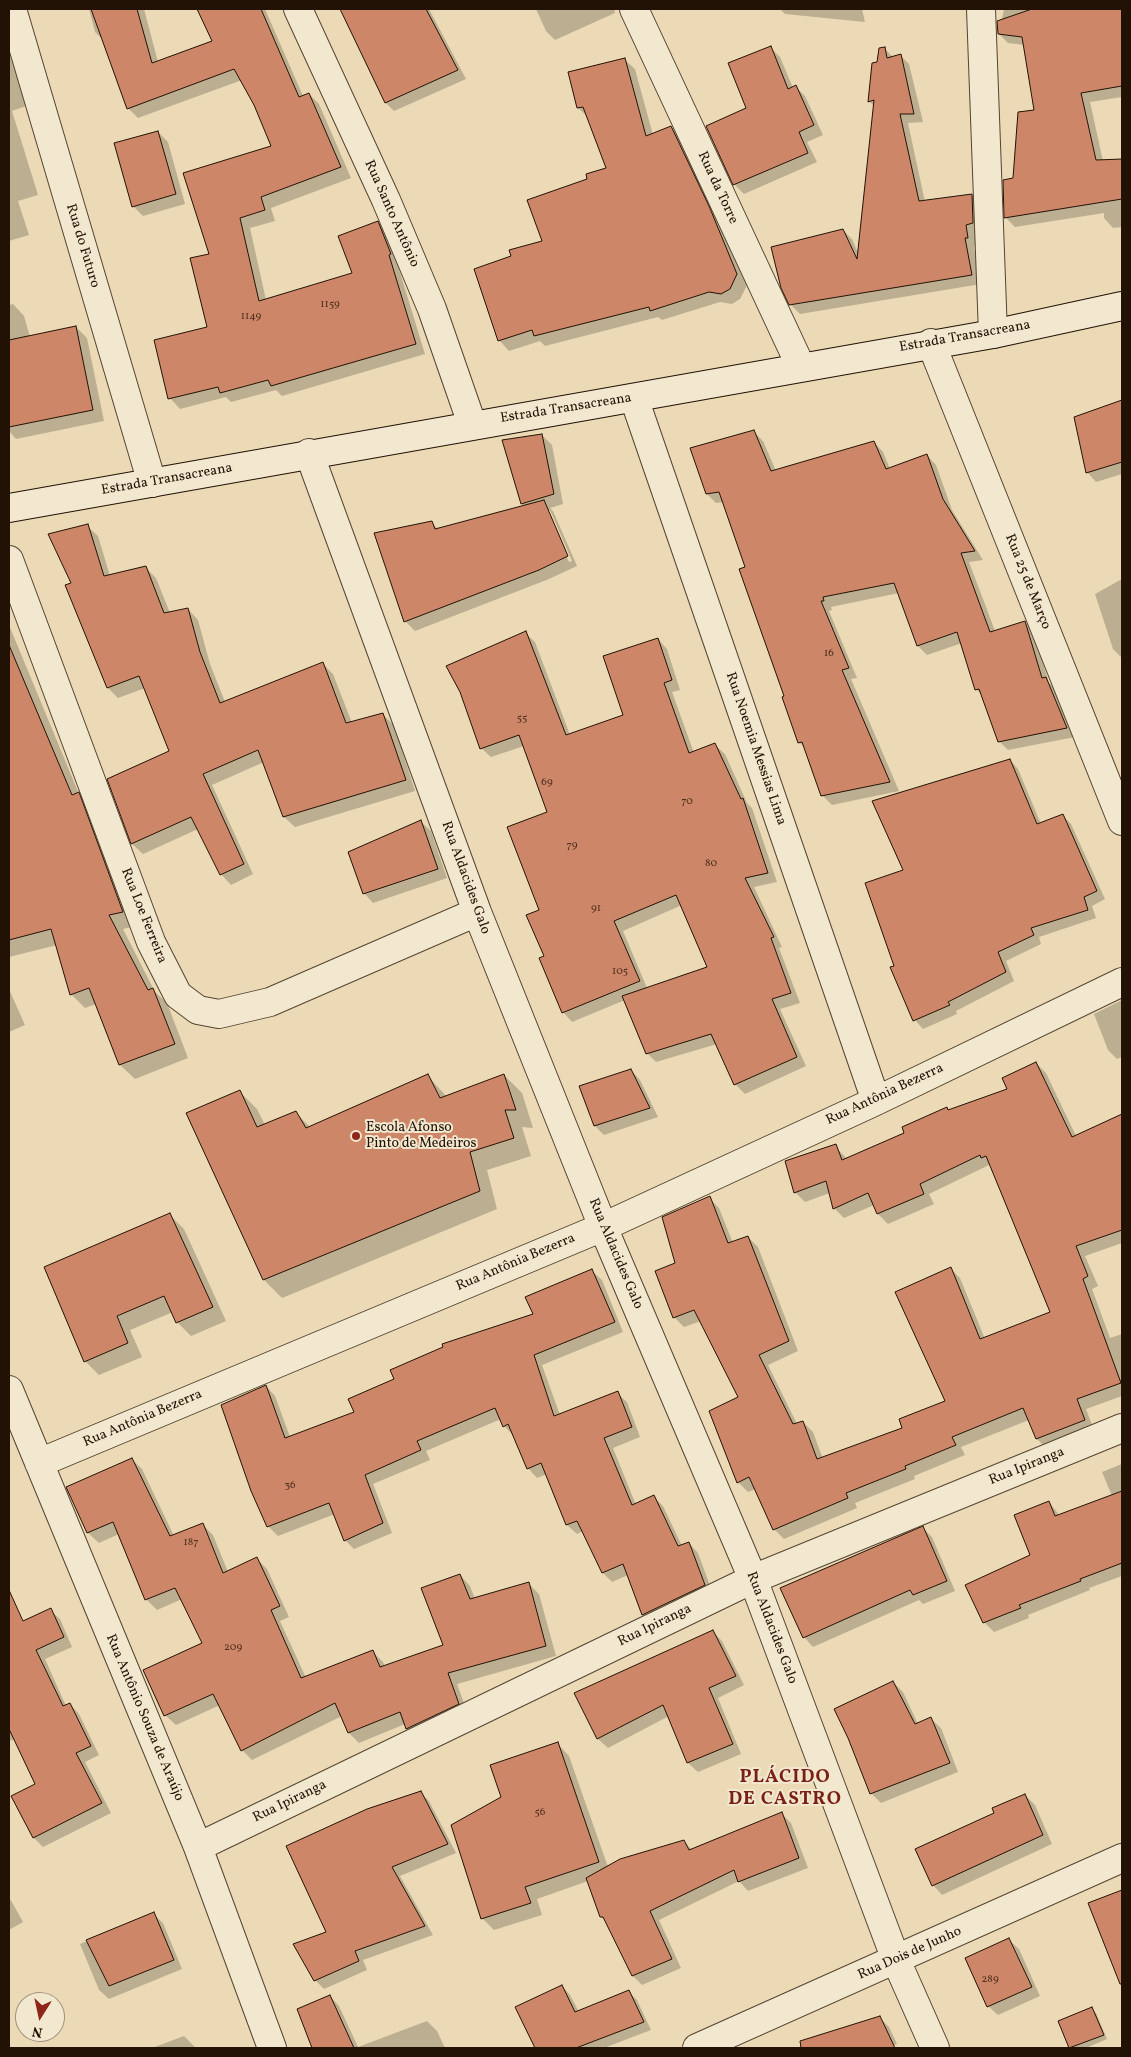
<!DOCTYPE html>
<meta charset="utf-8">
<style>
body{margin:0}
#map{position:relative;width:1131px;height:2057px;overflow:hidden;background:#ebdab5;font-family:Vollkorn,serif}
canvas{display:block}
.frame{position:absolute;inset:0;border:10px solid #221205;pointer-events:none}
.north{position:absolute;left:15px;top:1992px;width:50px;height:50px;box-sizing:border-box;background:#f2e7cf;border:1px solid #9f927e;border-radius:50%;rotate:190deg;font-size:14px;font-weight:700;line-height:20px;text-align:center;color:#221205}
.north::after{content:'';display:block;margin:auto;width:18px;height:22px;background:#8f2418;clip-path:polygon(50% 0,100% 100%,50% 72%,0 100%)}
</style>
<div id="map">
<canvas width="1131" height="2057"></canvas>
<div class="frame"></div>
<div class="north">N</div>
</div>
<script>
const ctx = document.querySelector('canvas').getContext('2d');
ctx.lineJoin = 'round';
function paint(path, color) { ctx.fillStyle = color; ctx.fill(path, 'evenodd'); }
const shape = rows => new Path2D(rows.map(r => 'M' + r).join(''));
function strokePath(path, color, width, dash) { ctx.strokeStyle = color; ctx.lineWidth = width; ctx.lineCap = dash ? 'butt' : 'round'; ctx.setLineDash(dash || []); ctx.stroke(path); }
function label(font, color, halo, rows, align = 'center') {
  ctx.font = font + ' Vollkorn,serif'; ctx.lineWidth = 4; ctx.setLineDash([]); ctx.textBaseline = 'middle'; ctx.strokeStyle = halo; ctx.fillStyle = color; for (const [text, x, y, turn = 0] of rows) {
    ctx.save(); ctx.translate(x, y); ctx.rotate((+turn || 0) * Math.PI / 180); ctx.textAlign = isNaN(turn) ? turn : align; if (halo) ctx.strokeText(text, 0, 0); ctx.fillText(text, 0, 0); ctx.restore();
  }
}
paint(shape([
 [89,9,144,9,158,62,214,42,199,9,265,9,303,96,309,94,319,104,351,178,271,208,275,221,250,228,266,300,354,274,377,222,388,233,401,265,398,266,425,354,282,396,276,390,231,402,226,397,180,409,170,398,208,328,210,255,273,147,255,105,242,80,138,118,128,108,103,40,95,32],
 [341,9,429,9,466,79,394,111,386,103],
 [536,9,614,9,615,13,555,40,546,31],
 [780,9,862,9,865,22,785,14],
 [1004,9,1122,9,1122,97,1090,102,1103,161,1122,161,1122,227,1113,228,1104,218,1104,213,1015,227,1006,218,1004,181,1015,179,1036,111,1024,45,1008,43,999,34],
 [9,46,29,105,12,111,38,195,18,201,29,235,9,241],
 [770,47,780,57,793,88,796,87,805,96,823,135,807,142,817,162,744,194,734,184,748,108],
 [884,48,893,57,900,55,909,64,923,122,908,123,925,202,972,195,981,204,982,232,975,233,976,247,974,247,981,284,800,314,791,305,843,230,852,239,859,255,874,106,870,102,874,64,879,62],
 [624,59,635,69,653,135,671,127,681,138,719,218,747,285,740,299,732,304,720,302,662,320,658,317,545,346,540,341,509,351,499,340,512,257,544,242,589,180,608,168,588,117,578,108],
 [158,132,168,142,185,204,143,216,133,206],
 [13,304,24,316,30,337,76,327,87,338,104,421,16,439,9,431,9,305],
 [1122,402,1122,474,1096,482,1087,472,1075,418],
 [753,431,763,441,776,471,874,442,883,452,890,469,927,455,936,465,952,510,983,560,969,562,995,631,1025,622,1034,632,1049,683,1055,688,1075,737,1008,750,999,741,983,696,976,689,962,643,927,655,918,646,899,593,831,607,832,610,829,611,857,678,851,679,899,791,832,805,822,795,806,749,799,742,747,568,724,502,716,503,707,494],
 [542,435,552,445,563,504,550,508,553,511,577,566,549,579,415,631,405,621,431,522,438,529,525,506,522,504],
 [547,510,550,510,572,561,569,562],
 [87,526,98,536,110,576,145,567,156,578,170,613,188,609,198,620,210,664,225,702,322,663,333,674,352,723,383,715,394,725,415,791,295,827,284,817,264,762,212,785,253,874,231,885,221,874,198,829,143,854,132,844,109,780,170,752,145,688,118,698,108,688,67,586,73,584],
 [1122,579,1122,658,1113,649,1095,594],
 [9,625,79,794,93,808,136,926,123,929,155,992,167,1003,188,1058,135,1079,120,1065,96,1004,85,1008,71,994,57,945,9,957],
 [525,633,535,642,570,735,624,716,658,639,667,649,680,690,672,692,694,753,715,745,725,754,747,803,752,808,777,882,754,887,782,947,779,948,800,1003,780,1009,806,1066,745,1094,735,1084,717,1044,656,1062,647,1053,625,1000,572,1022,563,1012,546,957,540,911,548,813,524,746,491,757,481,748],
 [682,905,709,968,647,988,623,931],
 [1010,760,1018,769,1041,824,1063,816,1071,824,1105,899,1092,906,1096,918,1039,937,1041,944,1006,961,1014,981,956,1011,957,1014,923,1029,915,1020,896,967,905,871],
 [421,822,431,831,447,878,373,903,364,893],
 [9,989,25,1025,9,1032],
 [1122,1000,1122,1057,1117,1059,1108,1050,1094,1014],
 [1036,1063,1046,1073,1076,1136,1122,1115,1122,1243,1085,1256,1098,1286,1092,1289,1110,1338,1122,1334,1122,1396,1086,1409,1094,1430,1047,1449,1037,1439,1029,1420,961,1447,965,1455,914,1476,915,1479,855,1503,857,1508,784,1539,774,1529,756,1489,748,1492,738,1482,740,1398,701,1321,684,1327,674,1317,677,1264,709,1198,719,1208,733,1243,748,1237,758,1247,798,1351,768,1365,797,1424,803,1422,813,1432,823,1459,904,1429,947,1401,950,1268,960,1278,985,1339,1051,1313,992,1167,989,1165,929,1194,934,1204,888,1224,878,1214,874,1205,844,1218,834,1208,830,1193,805,1202,795,1192,835,1146,847,1159,906,1133,946,1108,949,1111,1009,1089],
 [631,1070,640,1080,658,1117,604,1135,595,1126],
 [504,1075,522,1093,533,1128,522,1127,531,1156,487,1170,497,1209,282,1298,264,1280,187,1114,239,1091,257,1109,265,1125,296,1113,310,1127,428,1076,447,1097],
 [170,1215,184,1229,226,1321,191,1336,177,1322,173,1312,130,1330,142,1357,99,1375,85,1361],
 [592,1271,602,1280,623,1332,542,1365,560,1415,617,1393,627,1402,640,1437,613,1448,636,1505,654,1497,663,1506,682,1546,689,1543,698,1553,713,1594,652,1624,643,1615,628,1575,612,1582,603,1573,583,1531,577,1534,567,1525,547,1474,537,1478,528,1468,514,1436,504,1426,501,1419,426,1451,430,1460,373,1484,392,1533,354,1549,345,1540,335,1514,278,1536,268,1526,266,1386,275,1396,290,1437,355,1412,534,1315],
 [132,1459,142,1469,174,1536,202,1524,213,1535,228,1572,257,1559,267,1569,289,1617,280,1621,306,1678,372,1651,383,1662,385,1667,445,1646,460,1575,470,1586,475,1599,528,1583,539,1594,556,1656,457,1684,468,1714,417,1739,407,1729,405,1724,359,1743,349,1733,342,1716,252,1760,242,1750,220,1705,176,1725,165,1715,204,1644,182,1599,157,1610,146,1599,119,1534,99,1543,88,1533,68,1488],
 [1122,1464,1122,1576,1089,1588,1090,1590,1028,1615,1029,1618,994,1632,984,1622,1032,1556,1049,1502,1060,1516,1112,1496,1102,1472],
 [923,1528,932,1537,955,1591,923,1604,919,1600,813,1647,804,1637],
 [9,1609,17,1625,50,1610,60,1619,72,1647,45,1659,66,1706,70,1704,79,1714,99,1755,85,1762,111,1813,43,1847,34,1838,36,1784,15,1739,9,1741],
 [713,1632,722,1641,744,1685,718,1698,741,1754,698,1772,688,1763,669,1716,608,1748,598,1739,576,1694],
 [893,1682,903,1692,918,1724,931,1719,941,1728,958,1772,881,1803,871,1793,849,1738],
 [557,1743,569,1756,608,1867,684,1841,692,1850,781,1813,791,1823,808,1868,748,1891,739,1881,659,1920,681,1968,642,1985,633,1976,607,1922,601,1917,588,1881,537,1899,542,1915,494,1930,482,1918,503,1798],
 [420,1792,429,1801,456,1853,400,1876,433,1935,363,1960,367,1970,324,1989,315,1980],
 [1025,1795,1035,1805,1052,1844,942,1895,933,1885,996,1814],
 [1122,1891,1122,1978,1117,1974,1090,1904],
 [9,1897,23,1922,9,1930],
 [153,1914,163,1923,182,1969,109,1999,99,1990,80,1944],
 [1009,1940,1019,1949,1040,1996,998,2015,988,2006],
 [562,1986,570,1995,579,2012,629,1992,637,2000,651,2030,604,2048,536,2048,517,2008],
 [330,1996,339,2006,358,2047,427,2021,437,2031,445,2048,313,2048,298,2010],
 [1091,2009,1096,2013,1107,2039,1086,2048,1070,2048,1059,2022],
 [880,2018,889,2027,897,2044,888,2048,818,2048,813,2039],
 [184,2036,196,2048,152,2048]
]), '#0003');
const building = shape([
 [91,9,137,9,152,63,212,41,197,9,261,9,299,97,309,93,341,167,261,197,265,210,240,218,259,301,352,273,338,236,378,221,391,254,389,255,416,344,271,386,268,380,220,393,218,387,168,399,154,340,207,327,190,258,209,254,183,173,271,146,254,105,234,69,127,109,91,9],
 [340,9,426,9,458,70,385,103,340,9],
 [1032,9,1122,9,1122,86,1081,93,1096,160,1122,159,1122,199,1004,218,1003,180,1013,178,1018,112,1034,110,1022,37,998,34,997,21,1032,9],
 [771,46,788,89,796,85,814,125,799,132,808,153,733,185,706,126,746,108,728,63,771,46],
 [885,47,887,58,901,54,914,114,900,114,919,201,972,194,973,223,966,225,968,238,965,238,972,275,789,305,781,288,771,247,843,229,857,259,874,100,868,102,872,63,877,62,879,48,885,47],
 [625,58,646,136,671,126,709,206,737,274,730,289,721,294,709,292,650,311,649,307,534,336,532,330,498,341,474,269,511,256,509,250,542,241,527,200,587,179,586,174,606,168,583,107,577,108,568,72,625,58],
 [158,131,176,194,132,207,114,143,158,131],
 [76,326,93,410,9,427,9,340,76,326],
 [1122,400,1122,462,1086,473,1074,417,1122,400],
 [754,430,771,471,874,441,886,469,927,454,943,499,975,551,961,553,990,632,1025,621,1042,678,1046,677,1067,728,998,742,979,689,975,690,957,632,917,646,894,583,823,597,824,601,821,601,849,668,842,670,890,782,821,796,802,742,798,743,782,697,784,696,739,569,745,567,719,492,706,494,690,448,754,430],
 [542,434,554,494,521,504,502,440,542,434],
 [544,500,568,556,539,570,404,622,374,533,432,521,435,529,544,500],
 [88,524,104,576,146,566,164,613,188,608,200,652,220,703,323,662,346,723,383,713,406,780,283,817,258,750,203,774,244,864,220,875,191,817,131,844,107,779,169,751,139,676,107,688,65,585,71,583,48,534,88,524],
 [526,631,566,735,623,715,603,656,658,638,672,680,664,683,689,753,715,743,741,799,743,798,768,873,745,878,774,937,771,938,791,993,772,999,797,1057,734,1085,711,1034,646,1054,622,996,707,967,676,895,614,921,640,981,562,1013,539,958,544,956,526,915,539,910,507,827,547,812,519,735,480,749,460,692,446,666,526,631],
 [9,645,72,795,79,792,123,912,109,915,148,990,153,988,175,1044,119,1065,89,988,70,995,51,929,9,940,9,645],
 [1010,759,1037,824,1063,814,1097,891,1084,897,1088,910,1031,928,1034,935,998,952,1006,972,948,1002,950,1005,913,1021,890,967,894,966,865,883,903,870,872,801,1010,759],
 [421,820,438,869,363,894,348,852,421,820],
 [1036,1062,1072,1137,1122,1114,1122,1230,1076,1246,1088,1276,1083,1279,1121,1383,1077,1399,1085,1420,1036,1439,1023,1408,952,1437,956,1445,905,1466,906,1469,846,1493,848,1498,773,1530,749,1477,737,1483,709,1411,738,1397,694,1310,673,1318,655,1271,675,1263,662,1217,710,1196,728,1243,748,1236,789,1341,759,1355,793,1424,803,1421,817,1459,902,1428,899,1419,945,1401,895,1292,951,1267,980,1339,1050,1312,986,1156,981,1158,980,1155,920,1184,924,1194,877,1214,868,1193,833,1209,826,1181,794,1193,785,1161,836,1144,842,1160,904,1133,902,1127,947,1107,948,1110,1007,1089,1002,1078,1036,1062],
 [631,1069,650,1108,594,1126,579,1086,631,1069],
 [428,1074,440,1098,504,1074,516,1110,505,1110,514,1138,470,1152,480,1191,263,1280,186,1113,240,1090,257,1127,296,1111,306,1128,428,1074],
 [170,1213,213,1307,176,1323,164,1296,117,1316,128,1343,84,1362,44,1267,170,1213],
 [592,1269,615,1322,534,1355,554,1416,618,1391,632,1427,604,1438,632,1505,654,1495,678,1546,689,1542,705,1585,642,1615,623,1564,602,1573,577,1521,566,1525,541,1463,527,1469,508,1424,503,1427,495,1408,417,1441,421,1450,365,1475,383,1523,344,1541,329,1503,267,1527,251,1491,221,1405,266,1385,285,1438,354,1412,348,1399,394,1379,390,1370,443,1347,442,1344,533,1314,525,1297,592,1269],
 [132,1458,170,1536,203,1523,223,1573,257,1557,280,1606,271,1610,301,1678,373,1650,380,1667,443,1645,421,1588,460,1574,470,1599,529,1582,546,1646,448,1673,459,1704,406,1729,400,1712,348,1733,335,1703,241,1751,213,1694,164,1716,143,1670,202,1643,175,1588,145,1600,113,1522,87,1533,66,1487,132,1458],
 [1122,1491,1122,1563,1080,1579,1081,1581,1019,1605,1021,1608,983,1623,965,1585,1030,1555,1014,1515,1049,1501,1055,1516,1122,1491],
 [923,1526,947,1581,913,1595,910,1590,803,1638,780,1588,923,1526],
 [9,1590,23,1621,51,1608,64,1637,36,1650,63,1706,70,1703,91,1746,76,1753,102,1803,33,1838,11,1796,35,1784,9,1729,9,1590],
 [713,1630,736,1676,709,1688,733,1744,687,1763,663,1705,597,1739,574,1693,713,1630],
 [893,1681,915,1724,931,1717,950,1763,870,1794,848,1738,834,1709,893,1681],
 [558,1742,599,1862,525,1887,531,1903,481,1919,451,1825,501,1797,490,1765,558,1742],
 [421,1791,448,1844,392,1867,425,1926,355,1951,359,1961,314,1981,293,1944,326,1932,286,1846,367,1809,421,1791],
 [1025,1794,1043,1835,932,1886,915,1849,994,1813,992,1808,1025,1794],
 [782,1812,799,1858,738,1882,734,1870,650,1911,672,1959,632,1976,603,1917,600,1917,586,1878,620,1859,684,1840,689,1850,782,1812],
 [1122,1890,1122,1984,1120,1984,1088,1903,1122,1890],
 [154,1912,174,1960,109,1986,86,1940,154,1912],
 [1009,1938,1032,1987,987,2007,965,1958,1009,1938],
 [562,1985,575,2012,629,1990,644,2022,576,2048,535,2048,515,2007,562,1985],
 [330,1995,354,2048,312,2048,297,2009,330,1995],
 [1092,2007,1104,2035,1069,2048,1058,2021,1092,2007],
 [880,2016,895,2048,801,2048,800,2041,880,2016]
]);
paint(building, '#cd8668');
strokePath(building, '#221205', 1);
const street = shape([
 [12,9,152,483],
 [298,9,386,200,432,309,472,424],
 [634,9,801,367],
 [981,9,993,334],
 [931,343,1122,821],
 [634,398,876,1101],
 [309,453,477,912,603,1227,753,1579,896,1960,935,2048],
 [9,560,151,942,178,995,198,1010,219,1014,270,1002,477,912],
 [9,1390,198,1847,272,2048],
 [39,1463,603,1227,876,1101,1122,982],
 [198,1847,753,1579,1122,1428],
 [697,2048,1122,1858]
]);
const secondary = shape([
 [9,508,993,334,1122,306]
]);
strokePath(street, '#544431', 30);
strokePath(secondary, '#221205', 30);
strokePath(street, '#f2e7cf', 28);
strokePath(secondary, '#f2e7cf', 28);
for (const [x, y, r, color] of [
 [356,1136,5,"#8f2418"]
]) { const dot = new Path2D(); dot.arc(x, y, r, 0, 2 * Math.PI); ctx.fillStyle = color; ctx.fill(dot); strokePath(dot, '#f2e7cf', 2); }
label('11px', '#4d2f1e', null, [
 ["1159",330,305],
 ["1149",251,317],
 ["16",829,654],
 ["55",522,719],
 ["69",547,783],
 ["70",687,802],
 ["79",572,846],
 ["80",711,864],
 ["91",596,909],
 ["105",620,972],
 ["36",290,1486],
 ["187",191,1543],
 ["209",233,1648],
 ["56",540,1813],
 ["289",990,1980]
]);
label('14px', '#221205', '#f2e7cf', [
 ["Rua da Torre",717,188,65],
 ["Rua Santo Antônio",391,214,66],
 ["Rua do Futuro",82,246,73],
 ["Estrada Transacreana",965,337,-10],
 ["Estrada Transacreana",566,409,-9],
 ["Estrada Transacreana",167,480,-10],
 ["Rua 25 de Março",1027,582,68],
 ["Rua Noemia Messias Lima",755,749,71],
 ["Rua Aldacides Galo",465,878,70],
 ["Rua Loe Ferreira",143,916,68],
 ["Rua Antônia Bezerra",885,1095,-25],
 ["Rua Aldacides Galo",615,1254,67],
 ["Rua Antônia Bezerra",516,1263,-23],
 ["Rua Antônia Bezerra",143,1419,-23],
 ["Rua Ipiranga",1027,1467,-22],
 ["Rua Ipiranga",655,1626,-26],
 ["Rua Aldacides Galo",771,1628,69],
 ["Rua Antônio Souza de Araújo",144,1718,67],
 ["Rua Ipiranga",290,1802,-26],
 ["Rua Dois de Junho",910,1954,-24]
]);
label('14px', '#221205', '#f2e7cf', [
 ["Escola Afonso",366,1128],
 ["Pinto de Medeiros",366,1144]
], 'left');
ctx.letterSpacing = '1px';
label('bold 19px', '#7a1f14', '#f2e7cf', [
 ["PLÁCIDO",785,1779],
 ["DE CASTRO",785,1801]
]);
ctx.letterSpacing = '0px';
</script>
